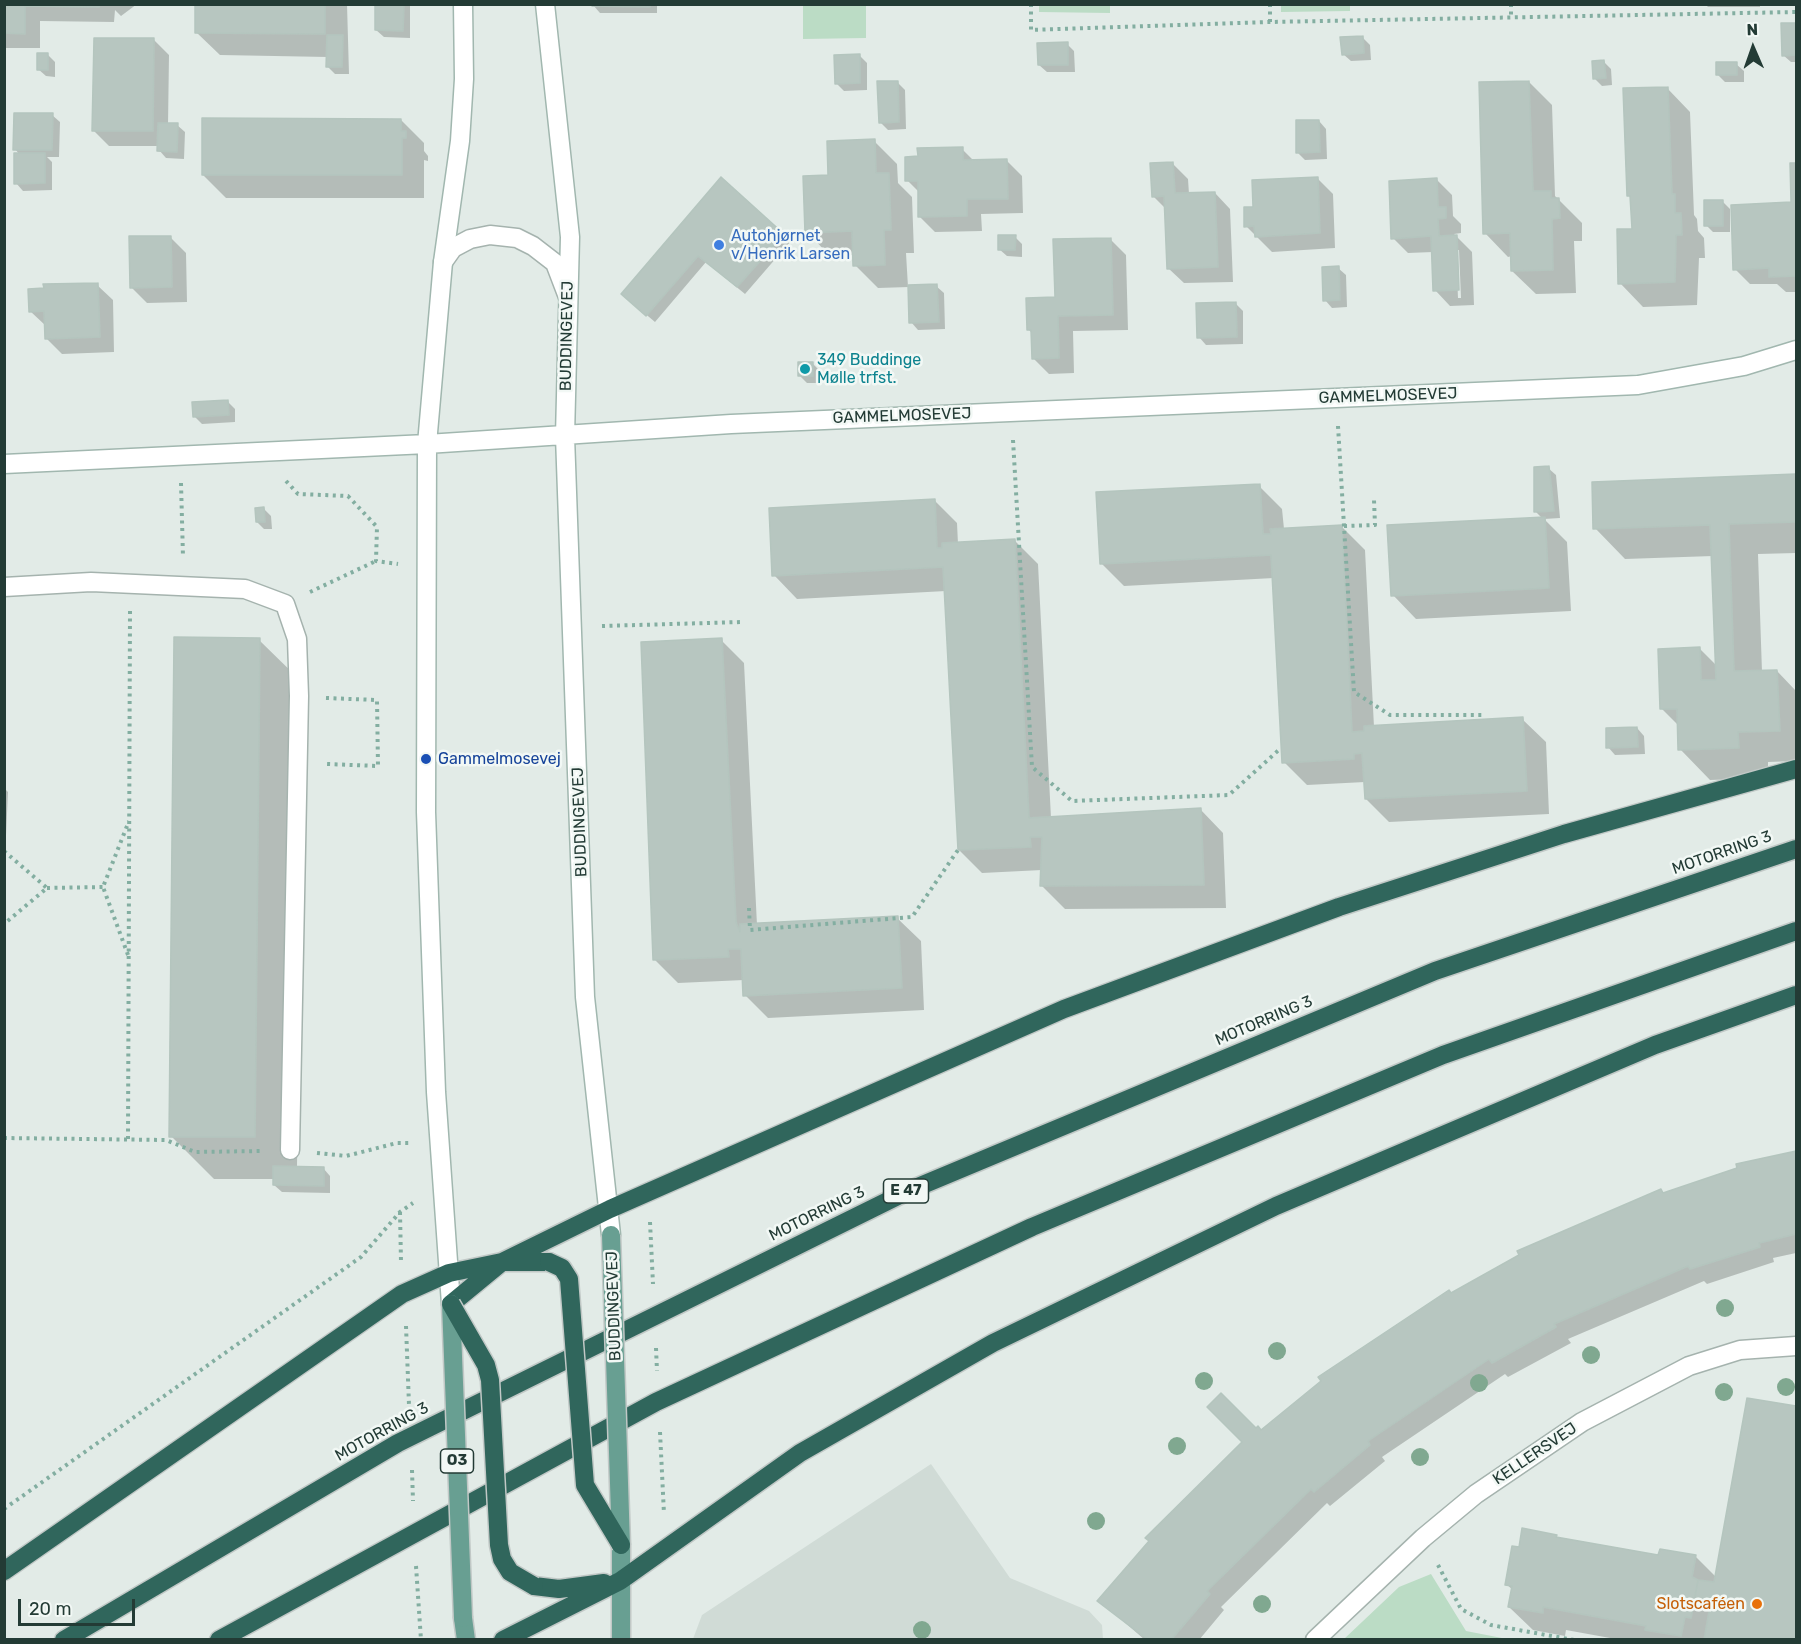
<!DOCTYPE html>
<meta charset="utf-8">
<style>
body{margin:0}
#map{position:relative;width:1801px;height:1644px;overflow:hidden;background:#e2ebe7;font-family:Rubik,sans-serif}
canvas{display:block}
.frame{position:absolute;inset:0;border:6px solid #233b35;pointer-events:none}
.north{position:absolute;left:1723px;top:18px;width:60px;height:60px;-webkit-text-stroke:4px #f2f8f5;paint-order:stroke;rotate:358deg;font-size:16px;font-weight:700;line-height:24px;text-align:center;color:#233b35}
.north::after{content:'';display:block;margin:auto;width:21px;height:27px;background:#233b35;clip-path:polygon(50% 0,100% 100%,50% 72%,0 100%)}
.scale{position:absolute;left:18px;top:1599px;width:117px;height:27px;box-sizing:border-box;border:3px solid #233b35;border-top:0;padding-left:8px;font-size:18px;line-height:21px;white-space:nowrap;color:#233b35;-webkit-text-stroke:4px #f2f8f5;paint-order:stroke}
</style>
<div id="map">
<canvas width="1801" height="1644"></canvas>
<div class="frame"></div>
<div class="north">N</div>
<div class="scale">20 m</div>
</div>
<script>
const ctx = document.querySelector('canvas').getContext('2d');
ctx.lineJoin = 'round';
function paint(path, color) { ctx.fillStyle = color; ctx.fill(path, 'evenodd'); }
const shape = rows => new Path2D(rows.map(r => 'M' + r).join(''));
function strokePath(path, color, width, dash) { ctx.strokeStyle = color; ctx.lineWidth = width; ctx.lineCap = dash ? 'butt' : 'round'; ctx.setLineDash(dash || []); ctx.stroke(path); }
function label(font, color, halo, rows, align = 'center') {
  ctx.font = font + ' Rubik,sans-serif'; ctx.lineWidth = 5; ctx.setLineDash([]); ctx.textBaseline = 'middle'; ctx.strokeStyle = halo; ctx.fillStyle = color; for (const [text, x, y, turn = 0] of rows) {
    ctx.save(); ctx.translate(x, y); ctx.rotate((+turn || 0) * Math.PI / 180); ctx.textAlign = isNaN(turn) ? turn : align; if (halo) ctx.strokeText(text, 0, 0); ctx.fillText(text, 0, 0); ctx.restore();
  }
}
paint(shape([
 [931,1464,1010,1578,1089,1611,1102,1625,1103,1639,693,1639,702,1615]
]), '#d0dbd6');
paint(shape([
 [803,5,866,5,866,38,803,39],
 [1039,5,1110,5,1110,13,1039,12],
 [1281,5,1350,5,1350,11,1281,12],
 [1431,1574,1466,1631,1507,1639,1344,1639,1399,1587]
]), '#bbdcc5');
paint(shape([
 [4,4,137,4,121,16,115,10,114,22,40,21,40,48,4,48],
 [197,4,347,4,349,74,335,74,327,66,328,57,220,55,196,32],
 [376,4,410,4,410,38,384,37,376,30],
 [657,4,657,13,600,13,593,5],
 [983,4,1039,4,1039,6,985,6],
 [1705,4,1760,4,1760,7,1708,7],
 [1795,25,1796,62,1791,62,1783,55],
 [1362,37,1370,45,1371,60,1351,61,1343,54],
 [154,40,169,55,168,125,177,125,185,132,184,159,166,158,159,150,159,146,109,146,93,130],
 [1067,44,1074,51,1075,72,1047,72,1039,65],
 [47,54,55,62,55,77,46,76,38,69],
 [859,55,867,63,867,90,844,91,836,83],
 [1604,62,1611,69,1612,85,1602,86,1594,78],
 [1736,64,1744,71,1744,82,1725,82,1718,75],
 [897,82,905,90,906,129,888,130,880,122],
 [1529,82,1552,105,1555,196,1582,223,1582,241,1574,241,1576,293,1536,294,1512,271,1512,256,1508,257,1485,233],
 [1667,88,1690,112,1694,215,1697,219,1698,231,1704,238,1705,258,1699,258,1697,305,1643,307,1620,283,1633,230,1632,199,1628,195],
 [52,115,60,122,59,157,47,157,52,162,52,190,23,191,16,183,20,155,15,149],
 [401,120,424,143,424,151,428,156,428,161,424,160,424,198,226,198,203,175],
 [1319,121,1326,129,1327,159,1305,160,1298,153],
 [874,141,897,164,898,183,912,197,914,253,906,253,908,287,936,286,944,293,945,329,918,330,911,322,909,287,878,288,855,265,854,255,830,256,807,232,829,176],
 [962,149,974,161,1006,160,1022,176,1023,213,981,214,982,231,935,232,920,217,919,192,907,180],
 [1173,164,1188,179,1189,194,1215,193,1230,209,1233,282,1184,283,1168,268,1166,209,1153,196],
 [1792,164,1796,164,1796,292,1786,292,1777,284,1750,284,1735,269,1793,204],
 [1317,178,1333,194,1335,248,1272,252,1246,226,1254,208],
 [721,179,790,242,745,294,706,262,655,322,630,301],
 [1437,180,1452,195,1453,216,1461,224,1461,233,1454,234,1472,252,1474,305,1450,306,1435,290,1433,252,1408,253,1393,238],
 [1456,250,1459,250,1461,298,1458,298],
 [1722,201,1730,209,1730,232,1713,232,1706,225],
 [170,237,186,253,187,302,147,303,131,287],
 [1015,237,1022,244,1022,257,1007,256,999,249],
 [1110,239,1126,255,1128,330,1073,331,1074,373,1049,374,1034,359,1033,334,1028,329],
 [1338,268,1346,275,1347,307,1332,308,1325,300],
 [97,285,113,300,114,352,62,354,46,338,46,326,30,311],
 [1235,303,1243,311,1243,344,1206,345,1199,337],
 [812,363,820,371,820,383,807,383,800,376],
 [227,401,235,409,235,422,202,424,194,416],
 [1548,468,1556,475,1560,518,1544,519,1567,542,1571,611,1416,619,1393,595,1543,519,1536,512],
 [1796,476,1796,553,1758,554,1762,672,1777,671,1796,691,1796,761,1768,762,1768,778,1710,780,1680,749,1679,726,1661,708,1700,649,1717,666,1713,556,1625,559,1595,528,1593,483],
 [1259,486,1282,509,1284,529,1341,526,1365,550,1374,727,1522,719,1546,742,1549,814,1389,822,1366,799,1365,782,1307,785,1284,762,1274,578,1124,586,1101,563],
 [934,500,957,523,958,544,1015,541,1038,564,1051,818,1200,809,1223,833,1226,908,1065,909,1042,886,1042,870,982,873,959,850,946,591,797,599,774,575],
 [264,509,271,516,272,529,264,529,257,522],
 [259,640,302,682,297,1168,323,1168,330,1176,330,1193,282,1192,274,1185,274,1179,214,1179,171,1136],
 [721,640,744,663,757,925,897,918,921,941,924,1010,768,1018,745,995,744,980,678,983,655,960],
 [1637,728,1644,736,1645,754,1615,755,1608,747],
 [4,788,8,792,4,879],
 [1796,1152,1796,1253,1773,1258,1774,1262,1707,1284,1704,1281,1568,1339,1571,1343,1508,1377,1505,1374,1382,1457,1385,1461,1330,1506,1327,1503,1221,1607,1224,1610,1199,1640,1145,1640,1100,1601,1256,1431,1261,1432,1452,1295,1661,1191,1665,1194,1739,1169,1738,1165],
 [1749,1399,1796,1408,1796,1640,1621,1640,1566,1630,1565,1636,1533,1630,1509,1607,1513,1590,1506,1584,1520,1549,1556,1536,1559,1539,1660,1557,1695,1556,1717,1578]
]), '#0003');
const building = shape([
 [4,4,100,4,99,7,25,6,25,34,4,33,4,4],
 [195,4,325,4,325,34,195,33,195,4],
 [375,4,404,4,403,31,375,30,375,4],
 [592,4,650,4,650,7,592,6,592,4],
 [1781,23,1796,23,1796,55,1782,56,1781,23],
 [327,35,343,35,342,67,326,67,327,35],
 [1363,36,1364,53,1342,55,1340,37,1363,36],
 [94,38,154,38,153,131,92,131,94,38],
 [1068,42,1068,65,1038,65,1037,43,1068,42],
 [37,53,48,53,48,70,37,70,37,53],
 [860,54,860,83,835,84,834,55,860,54],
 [1604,60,1606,78,1593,79,1592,61,1604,60],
 [1716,62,1737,62,1737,75,1716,75,1716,62],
 [877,81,898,81,899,122,879,123,877,81],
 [1529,81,1533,191,1551,191,1551,198,1559,198,1560,218,1552,219,1553,270,1511,271,1510,233,1483,234,1479,82,1529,81],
 [1668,87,1672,194,1675,194,1675,213,1681,213,1682,235,1676,235,1675,282,1618,284,1617,229,1632,229,1630,196,1627,196,1623,88,1668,87],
 [14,113,53,113,52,150,13,150,14,113],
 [202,118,401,119,401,131,406,131,406,138,402,138,402,175,202,175,202,118],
 [1296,120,1319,120,1320,152,1296,153,1296,120],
 [158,123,178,123,177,152,157,151,158,123],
 [875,139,876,173,889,173,891,230,884,230,885,265,853,266,852,231,805,233,803,176,828,175,827,141,875,139],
 [963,147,963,160,1007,159,1008,199,967,199,967,216,918,217,918,181,905,181,905,157,918,156,917,148,963,147],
 [14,153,45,153,45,183,14,184,14,153],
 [1173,162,1175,193,1215,192,1218,267,1167,269,1164,196,1152,197,1150,163,1173,162],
 [1790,163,1796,163,1796,276,1769,277,1769,268,1733,270,1731,205,1791,202,1790,163],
 [721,177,784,234,737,287,698,256,646,316,621,294,721,177],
 [1318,177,1320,233,1255,237,1254,226,1244,227,1244,207,1253,207,1252,180,1318,177],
 [1437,178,1438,207,1446,207,1446,218,1438,219,1439,236,1457,235,1459,290,1433,291,1431,236,1391,239,1389,181,1437,178],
 [1704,200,1723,200,1723,226,1704,226,1704,200],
 [998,235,1016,235,1015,250,998,250,998,235],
 [129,236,171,236,172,287,130,288,129,236],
 [1111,238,1113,315,1058,316,1059,358,1032,359,1031,330,1027,330,1026,298,1055,297,1053,239,1111,238],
 [1339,266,1340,300,1323,301,1322,267,1339,266],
 [98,283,100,337,45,339,44,311,29,312,28,289,44,288,43,284,98,283],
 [937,284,939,322,909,323,908,285,937,284],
 [1236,302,1237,337,1197,338,1196,303,1236,302],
 [798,362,813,362,813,376,798,376,798,362],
 [228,400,229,415,193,417,192,402,228,400],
 [1549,466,1554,511,1534,512,1534,467,1549,466],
 [1796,474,1796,522,1729,524,1734,671,1777,670,1780,731,1738,732,1739,748,1678,750,1677,709,1660,709,1658,649,1700,647,1701,680,1716,680,1710,525,1593,529,1592,482,1796,474],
 [1260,484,1263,534,1271,534,1270,529,1342,525,1352,732,1364,731,1364,726,1523,717,1527,791,1365,799,1362,753,1354,754,1354,759,1282,763,1271,555,1100,564,1096,492,1260,484],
 [935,499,937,548,942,548,942,543,1015,539,1029,818,1201,808,1204,885,1040,886,1042,837,1030,837,1031,847,958,850,943,567,772,576,769,508,935,499],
 [264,507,265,522,256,522,255,508,264,507],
 [1545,517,1549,588,1391,596,1387,525,1545,517],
 [174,637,260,638,255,1137,169,1137,174,637],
 [722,638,736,922,740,932,740,924,898,916,902,988,743,996,741,949,728,949,729,957,653,960,641,642,722,638],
 [1637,727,1638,747,1606,748,1606,728,1637,727],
 [1796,1151,1796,1234,1759,1243,1760,1247,1690,1269,1688,1266,1554,1324,1556,1327,1492,1363,1489,1359,1368,1441,1370,1445,1314,1492,1311,1489,1207,1591,1210,1594,1171,1640,1148,1640,1097,1601,1149,1541,1145,1538,1242,1442,1207,1407,1221,1393,1256,1428,1258,1426,1261,1430,1321,1381,1318,1377,1449,1290,1451,1293,1519,1255,1517,1251,1661,1189,1663,1193,1737,1168,1736,1164,1796,1151],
 [273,1166,324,1167,324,1186,273,1185,273,1166],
 [1747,1398,1796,1406,1796,1640,1704,1640,1710,1606,1694,1603,1698,1580,1714,1582,1747,1398],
 [1522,1528,1557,1535,1556,1537,1658,1555,1660,1549,1696,1555,1692,1577,1698,1580,1691,1618,1685,1617,1681,1636,1645,1630,1646,1626,1543,1607,1543,1613,1508,1607,1512,1586,1505,1585,1512,1546,1519,1547,1522,1528]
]);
paint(building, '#b7c6c0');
strokePath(building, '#b4c5be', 1.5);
const lane = shape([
 [443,262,453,248,470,239,490,235,517,238,533,246,555,263,568,297]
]);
const street = shape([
 [4,587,91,582,245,589,285,604,297,639,299,696,290,1150],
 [1315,1640,1423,1538,1476,1494,1582,1422,1689,1366,1740,1350,1796,1346]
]);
const secondary = shape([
 [545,4,570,237,565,436,585,997,611,1235],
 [4,464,427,444,731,424,1638,385,1744,366,1796,350],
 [451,1304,436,1092,426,812,427,444,443,262,460,141,464,79,463,4]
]);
const primary = shape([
 [463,1618,466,1640],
 [621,1640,621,1545]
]);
const highway = shape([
 [451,1304,502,1262,610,1209,1064,1009,1339,907,1564,834,1796,769],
 [4,1571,402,1294,449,1273,502,1262,549,1262],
 [534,1586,559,1589,604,1583],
 [64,1640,398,1443,908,1191,1435,971,1796,849],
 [219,1640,656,1402,1032,1227,1443,1055,1796,931],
 [503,1640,620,1581,800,1453,993,1343,1276,1206,1655,1045,1796,995]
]);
strokePath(lane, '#a5b3ae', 21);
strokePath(street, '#a5b3ae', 21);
strokePath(secondary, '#a1b7af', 21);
strokePath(primary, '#c1c8c6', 21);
strokePath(highway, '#c1c8c6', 21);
strokePath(shape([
 [1031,4,1031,30,1270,22,1796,12],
 [1270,4,1270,22],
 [1511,4,1511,18],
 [1338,426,1354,692,1390,715,1484,715],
 [1013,440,1032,767,1072,801,1229,795,1281,748],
 [286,481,298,494,348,496,377,527,376,561,398,564],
 [181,483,183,557],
 [1344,526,1375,525,1374,500],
 [310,592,376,561],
 [602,626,742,622],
 [326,698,377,700,378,766,327,764],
 [4,851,47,888,4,924],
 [47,888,103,887],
 [749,908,750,930,912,917,958,850],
 [128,955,103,887,129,821],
 [4,1138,166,1140,195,1152,262,1151],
 [128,1139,130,611],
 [317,1153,346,1156,397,1143,410,1143],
 [400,1212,401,1262],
 [650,1222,653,1284],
 [406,1326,409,1405],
 [656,1348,657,1371],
 [660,1432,664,1514],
 [412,1470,413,1501],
 [4,1509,361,1257,400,1212,413,1203],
 [1438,1565,1461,1609,1491,1625,1574,1640],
 [416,1566,421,1640]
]), '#83aea1', 4, [3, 4.5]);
strokePath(lane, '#fff', 18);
strokePath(street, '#fff', 18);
strokePath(secondary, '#fff', 18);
strokePath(primary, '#689f92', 18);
strokePath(highway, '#30665c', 18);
const primaryBridge = shape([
 [611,1235,621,1545],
 [451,1304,463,1618]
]);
const highwayBridge = shape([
 [549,1262,562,1268,569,1279,585,1485,621,1545],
 [451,1304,486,1365,490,1380,499,1545,502,1559,510,1572,534,1586]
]);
strokePath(primaryBridge, '#c1c8c6', 21, []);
strokePath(highwayBridge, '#c1c8c6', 21, []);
strokePath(primaryBridge, '#689f92', 18);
strokePath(highwayBridge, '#30665c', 18);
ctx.fillStyle = '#80a890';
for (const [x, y] of [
 [1725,1308],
 [1277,1351],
 [1591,1355],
 [1204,1381],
 [1479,1383],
 [1786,1387],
 [1724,1392],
 [1177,1446],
 [1420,1457],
 [1096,1521],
 [1262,1604],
 [922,1630]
]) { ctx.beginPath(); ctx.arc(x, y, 9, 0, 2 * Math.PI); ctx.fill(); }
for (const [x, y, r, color] of [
 [719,245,6,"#3f7fe0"],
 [805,369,6,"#0f9aa8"],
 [426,759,6,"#1a4fb4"],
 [1757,1604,6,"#e8710a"]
]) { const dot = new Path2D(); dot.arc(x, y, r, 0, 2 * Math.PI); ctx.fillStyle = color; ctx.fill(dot); strokePath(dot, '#f2f8f5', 2); }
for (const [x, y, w] of [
 [906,1191,45],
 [457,1461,33]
]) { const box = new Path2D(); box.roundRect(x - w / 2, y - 12, w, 24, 4.5); ctx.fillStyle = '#f2f8f5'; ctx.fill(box); strokePath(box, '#233b35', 1.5); }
label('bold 15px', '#233b35', null, [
 ["E 47",906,1191],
 ["O3",457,1461]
]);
label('16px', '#366cbe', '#f2f8f5', [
 ["Autohjørnet",731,236],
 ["v/Henrik Larsen",731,254]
], 'left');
label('16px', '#233b35', '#f2f8f5', [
 ["BUDDINGEVEJ",567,336,-89],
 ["GAMMELMOSEVEJ",1388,396,-2],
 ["GAMMELMOSEVEJ",902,416,-2],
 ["BUDDINGEVEJ",580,822,-92],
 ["MOTORRING 3",1722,853,-19],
 ["MOTORRING 3",1264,1021,-23],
 ["MOTORRING 3",817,1214,-26],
 ["BUDDINGEVEJ",614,1306,-92],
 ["MOTORRING 3",382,1432,-29],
 ["KELLERSVEJ",1535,1454,-34]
]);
label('16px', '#0d838f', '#f2f8f5', [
 ["349 Buddinge",817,360],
 ["Mølle trfst.",817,378]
], 'left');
label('16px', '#164399', '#f2f8f5', [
 ["Gammelmosevej",438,759]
], 'left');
label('16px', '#c56008', '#f2f8f5', [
 ["Slotscaféen",1745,1604]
], 'right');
</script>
